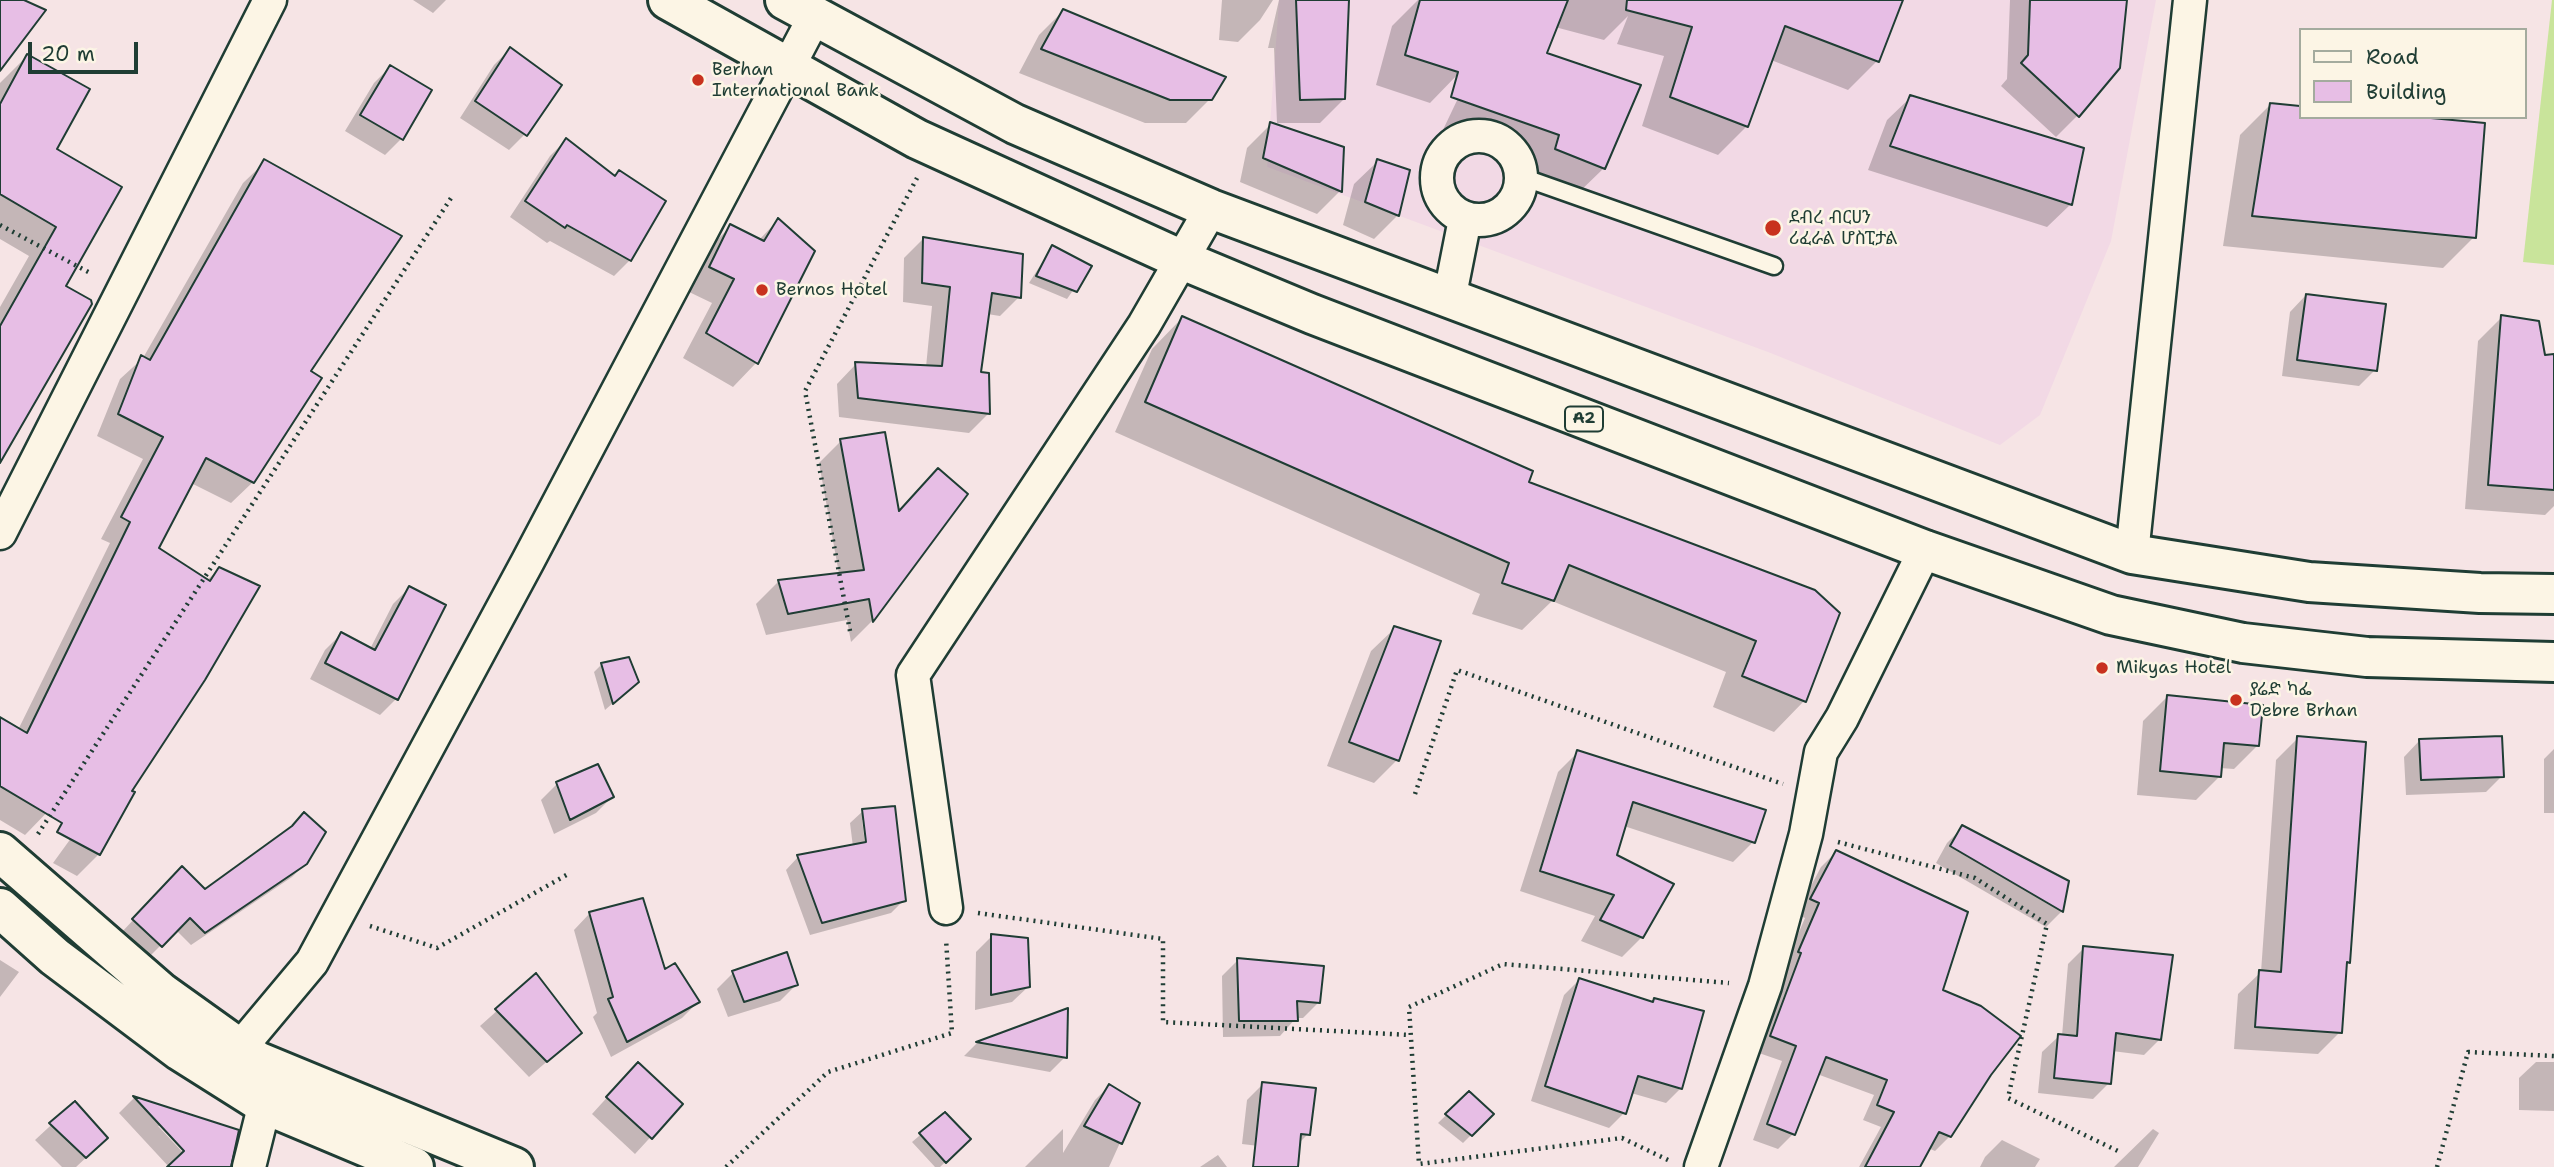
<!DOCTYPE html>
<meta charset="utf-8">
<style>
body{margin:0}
#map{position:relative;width:2554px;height:1167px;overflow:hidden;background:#f6e4e5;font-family:"Shantell Sans",sans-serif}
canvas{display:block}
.legend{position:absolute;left:2299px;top:28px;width:228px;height:91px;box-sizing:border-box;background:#fcf5e5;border:2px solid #a4ab9e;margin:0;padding:9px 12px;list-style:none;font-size:21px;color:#1f3d34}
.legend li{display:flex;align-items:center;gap:14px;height:35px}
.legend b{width:35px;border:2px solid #a4ab9e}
.scale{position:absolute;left:28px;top:42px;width:110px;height:32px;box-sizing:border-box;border:4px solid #1f3d34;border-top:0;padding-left:9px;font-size:21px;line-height:24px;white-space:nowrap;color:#1f3d34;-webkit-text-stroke:5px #fcf5e5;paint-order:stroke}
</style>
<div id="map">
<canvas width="2554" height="1167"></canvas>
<ul class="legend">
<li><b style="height:9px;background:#fcf5e5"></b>Road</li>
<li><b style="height:19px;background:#e7bee5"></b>Building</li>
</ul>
<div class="scale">20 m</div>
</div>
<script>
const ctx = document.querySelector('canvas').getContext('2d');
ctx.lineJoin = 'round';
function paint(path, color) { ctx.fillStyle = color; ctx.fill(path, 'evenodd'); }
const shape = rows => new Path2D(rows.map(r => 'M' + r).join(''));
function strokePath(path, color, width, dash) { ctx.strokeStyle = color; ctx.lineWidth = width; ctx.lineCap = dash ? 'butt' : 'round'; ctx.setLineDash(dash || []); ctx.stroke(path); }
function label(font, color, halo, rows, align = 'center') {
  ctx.font = font + ' "Shantell Sans","Noto Sans Ethiopic",sans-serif'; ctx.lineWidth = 5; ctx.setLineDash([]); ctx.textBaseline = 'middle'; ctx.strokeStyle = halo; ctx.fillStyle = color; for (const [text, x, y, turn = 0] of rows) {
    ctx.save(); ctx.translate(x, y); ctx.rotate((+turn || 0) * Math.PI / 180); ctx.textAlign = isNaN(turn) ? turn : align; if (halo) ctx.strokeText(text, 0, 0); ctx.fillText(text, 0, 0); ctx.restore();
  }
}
paint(shape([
 [1279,0,2156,0,2111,241,2040,415,2000,445,1768,352,1267,167]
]), '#f2d9e5');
paint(shape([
 [2552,0,2554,0,2554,265,2523,262]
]), '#c9e49b');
paint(shape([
 [413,0,446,0,433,13],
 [1222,0,1273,0,1260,20,1238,42,1219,40],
 [1279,0,1347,0,1344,99,1320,123,1277,123,1274,48,1268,48],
 [1418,0,1443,0,1460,72,1430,103,1376,85,1392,26],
 [1565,0,1901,0,1877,61,1848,90,1771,60,1747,126,1718,155,1642,126,1664,56,1617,44,1628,16,1604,40,1555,27,1545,54,1604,168,1573,198,1526,180,1530,166,1441,134,1482,48],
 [2010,0,2125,0,2078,115,2056,137,2001,86,2007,79],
 [1063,11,1210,99,1186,123,1145,123,1019,73,1039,35],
 [510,49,525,134,509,150,460,118,494,65],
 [27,56,55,150,64,287,0,459,0,307,29,256,0,239,0,83],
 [390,67,430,91,401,139,385,155,345,131,374,83],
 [1911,97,2071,204,2047,227,1868,170,1887,120],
 [2270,105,2300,108,2300,117,2474,237,2443,268,2223,246,2240,135],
 [1271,124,1340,191,1317,214,1240,182,1247,148],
 [566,140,630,260,614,276,550,241,547,243,510,217,550,156],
 [1378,161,1398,215,1374,239,1343,225,1354,184],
 [265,162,309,372,253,482,231,503,191,483,157,549,206,581,219,569,142,772,99,854,77,876,53,863,82,823,57,802,25,835,0,820,0,719,18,730,110,543,101,539,143,459,97,436,120,379,143,358,243,183],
 [778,220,812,251,756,363,733,387,683,358,712,303,687,291,707,250,731,226,759,240],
 [923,239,1019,297,1000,316,987,314,979,374,988,414,969,433,839,417,837,384,856,364,926,367,932,306,903,302,904,258],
 [1052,247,1090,266,1067,299,1029,283],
 [2306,295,2375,370,2359,386,2282,376,2290,312],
 [2502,317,2543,357,2554,356,2554,506,2545,515,2465,509,2478,341],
 [1182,318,1526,483,1838,614,1804,701,1774,732,1713,707,1726,672,1552,601,1522,630,1472,614,1480,594,1115,432,1152,349],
 [841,441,898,513,966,495,872,621,851,642,847,620,766,635,756,604,778,582,839,574,819,463],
 [409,588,444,606,396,699,380,715,310,679,325,650,341,634,370,649,393,604],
 [1395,628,1397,760,1374,783,1327,766,1371,651],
 [601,665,629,689,605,710,594,672],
 [2167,697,2257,746,2234,769,2220,768,2220,776,2196,800,2137,795,2143,721],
 [2298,738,2348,962,2345,966,2340,1032,2318,1054,2234,1049,2238,994,2261,972,2276,760],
 [2420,740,2502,776,2486,792,2406,795,2404,757],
 [2554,749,2554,813,2544,813,2544,759],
 [1578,752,1753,842,1733,862,1624,826,1615,856,1642,937,1622,957,1581,941,1595,916,1520,891,1558,772],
 [557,784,612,797,596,813,554,834,541,800],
 [863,811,904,900,891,913,810,935,786,870,798,857,853,847,850,823],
 [862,820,865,820,869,851,866,851],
 [1963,827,2067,882,2062,911,2046,927,1936,863,1947,843],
 [1836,852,1941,991,1989,1074,1950,1136,1935,1151,1928,1148,1918,1167,1859,1167,1881,1127,1863,1120,1874,1095,1817,1074,1793,1134,1778,1149,1753,1140,1782,1061,1756,1052,1787,968,1784,967,1805,918,1796,914,1821,867],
 [306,863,292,877,191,945,176,930,147,959,120,934,169,882,205,892],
 [590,913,698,1002,682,1018,611,1057,593,1017,597,1013,574,930],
 [992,936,1029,986,1012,1002,975,1010,976,952],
 [2084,948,2160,1039,2144,1055,2112,1051,2109,1083,2093,1099,2038,1093,2042,1052,2059,1036,2062,1036,2068,964],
 [0,960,19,972,0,997],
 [1238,960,1319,1002,1303,1018,1296,1018,1280,1036,1223,1037,1222,976],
 [733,973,796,985,780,1001,728,1017,717,989],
 [536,976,580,1033,529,1077,480,1026],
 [1579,980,1651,1003,1655,1000,1681,1088,1666,1103,1631,1093,1624,1113,1609,1128,1531,1101,1564,995],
 [1066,1010,1065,1057,1050,1072,964,1056,977,1043],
 [2536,1062,2554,1062,2554,1111,2519,1110,2519,1078],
 [622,1081,681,1104,635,1154,592,1114],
 [1263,1084,1308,1134,1292,1150,1242,1144,1247,1100],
 [1109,1086,1138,1103,1109,1167,1025,1167,1063,1129,1063,1153,1095,1100],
 [1469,1093,1492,1114,1463,1143,1438,1123],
 [134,1098,237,1131,230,1167,169,1167,119,1113],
 [158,1126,163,1126,191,1156,189,1159],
 [75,1103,90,1154,76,1167,62,1167,35,1140],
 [945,1114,969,1139,940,1167,935,1167,912,1142],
 [2153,1129,2159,1133,2138,1167,2114,1167],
 [2002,1140,2040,1159,2035,1167,1980,1167,1985,1157],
 [1218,1155,1227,1167,1200,1167]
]), '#0003');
const building = shape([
 [0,0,24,0,46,10,0,71,0,0],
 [1296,0,1349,0,1345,99,1300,100,1296,0],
 [1420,0,1568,0,1547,53,1641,85,1605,169,1555,149,1559,135,1451,97,1458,72,1405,55,1420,0],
 [1627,0,1903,0,1879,62,1785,26,1748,127,1670,97,1692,27,1626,10,1627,0],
 [2030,0,2127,0,2120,68,2079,117,2021,63,2028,55,2030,0],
 [1063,9,1152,46,1226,77,1212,100,1170,100,1041,49,1063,9],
 [510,47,562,85,527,136,475,101,510,47],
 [27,54,90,89,57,149,122,187,66,286,91,300,92,304,0,463,0,326,56,227,0,194,0,104,27,54],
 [390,65,432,90,403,140,360,115,390,65],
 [1910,95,2084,148,2072,205,1890,146,1910,95],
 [2270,103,2300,106,2300,117,2420,117,2485,123,2476,238,2252,216,2270,103],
 [1270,122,1344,147,1342,192,1263,158,1270,122],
 [566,138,615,176,619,170,666,201,631,261,567,225,565,228,525,201,566,138],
 [264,159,402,236,311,371,322,378,254,483,206,458,159,548,210,581,219,567,260,586,205,680,132,791,135,792,100,855,57,832,62,823,0,786,0,717,27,733,130,522,121,517,163,437,118,414,141,355,150,360,264,159],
 [1377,159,1410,170,1399,216,1365,202,1377,159],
 [778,218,815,251,758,364,706,333,734,279,709,267,730,224,764,241,778,218],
 [923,237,1023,254,1021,298,992,293,981,372,989,373,990,414,858,398,855,362,942,366,950,287,922,283,923,237],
 [1052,245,1092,266,1077,292,1036,276,1052,245],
 [2306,294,2386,304,2377,371,2297,360,2306,294],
 [2501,315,2539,321,2545,355,2554,354,2554,490,2488,485,2501,315],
 [1182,316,1533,471,1529,482,1815,590,1840,613,1806,702,1742,676,1756,641,1569,565,1554,601,1502,583,1509,563,1145,402,1182,316],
 [885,432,899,511,938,468,968,494,873,622,869,599,788,614,778,580,864,570,840,439,885,432],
 [409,586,446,605,398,700,325,663,341,632,375,650,409,586],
 [1394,626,1441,641,1399,761,1349,742,1394,626],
 [629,657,639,682,613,704,601,663,629,657],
 [2167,695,2263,705,2259,746,2224,743,2221,777,2160,771,2167,695],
 [2297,736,2366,742,2350,963,2347,962,2342,1033,2255,1027,2259,970,2281,972,2297,736],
 [2502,736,2504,777,2421,780,2419,739,2502,736],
 [1577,750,1766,810,1755,843,1633,802,1617,855,1674,884,1643,938,1600,920,1614,895,1540,871,1577,750],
 [598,764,614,797,570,820,556,782,598,764],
 [895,806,906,901,822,923,797,855,866,842,862,809,895,806],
 [304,812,326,832,307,864,205,933,190,918,162,947,132,919,182,866,205,889,292,826,304,812],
 [1962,825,2069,881,2063,912,1950,846,1962,825],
 [1836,850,1968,912,1943,990,1981,1006,2021,1036,1991,1075,1951,1137,1939,1132,1920,1167,1865,1167,1894,1112,1877,1105,1887,1080,1826,1057,1795,1135,1767,1124,1796,1046,1770,1036,1801,953,1798,952,1819,903,1810,899,1836,850],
 [643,898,665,969,675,963,700,1002,627,1042,608,999,613,997,589,912,643,898],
 [991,934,1028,938,1030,987,991,995,991,934],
 [2083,946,2173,955,2161,1040,2116,1033,2111,1084,2054,1078,2058,1034,2077,1036,2083,946],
 [787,952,798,985,744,1002,732,971,787,952],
 [1237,958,1324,966,1320,1003,1297,1001,1298,1021,1239,1021,1237,958],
 [536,973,582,1033,547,1062,495,1009,536,973],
 [1579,978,1653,1002,1654,998,1704,1011,1682,1089,1638,1076,1626,1114,1545,1086,1579,978],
 [1068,1008,1067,1058,976,1042,1068,1008],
 [638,1062,683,1104,652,1139,606,1097,638,1062],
 [1262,1082,1316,1088,1310,1135,1301,1134,1298,1167,1253,1167,1262,1082],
 [1109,1084,1140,1103,1122,1144,1084,1126,1109,1084],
 [1469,1091,1494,1114,1472,1136,1445,1114,1469,1091],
 [133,1096,239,1130,231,1167,167,1167,184,1151,133,1096],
 [75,1101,108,1138,86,1158,49,1123,75,1101],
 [945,1112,971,1139,946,1163,919,1133,945,1112]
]);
paint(building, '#e7bee5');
strokePath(building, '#1f3d34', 2);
const lane = shape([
 [1522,177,1774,266]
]);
const street = shape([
 '1437 178a42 42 0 1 1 84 0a42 42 0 1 1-84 0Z',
 [1449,300,1465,219],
 [0,533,270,0],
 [2132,554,2190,0],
 [946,908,913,675,1144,325,1211,209],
 [240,1048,312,962,528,561,815,16],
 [249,1167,270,1083],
 [1701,1167,1765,986,1806,834,1821,752,1842,718,1925,550]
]);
const secondary = shape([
 [0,852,162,993,257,1061,514,1167],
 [0,908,55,957,180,1051,264,1104,414,1167]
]);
const highway = shape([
 [668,0,917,139,1180,259,1312,314,1925,550,2111,615,2243,643,2367,657,2554,662],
 [785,0,1015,124,1211,209,2132,554,2309,582,2480,593,2554,594]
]);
strokePath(lane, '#1f3d34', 21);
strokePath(street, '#1f3d34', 37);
strokePath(secondary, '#1f3d34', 44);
strokePath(highway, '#1f3d34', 44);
strokePath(shape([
 [0,225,92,274],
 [850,631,805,391,917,178],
 [1415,794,1457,670,1783,784],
 [38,834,453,195],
 [1838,842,1975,878,2047,924,2008,1098,2122,1153],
 [978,913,1163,939,1163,1022,1410,1035],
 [370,926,437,948,570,873],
 [1668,1160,1622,1138,1419,1164,1409,1007,1503,964,1729,983],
 [726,1167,828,1072,952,1033,946,939],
 [2437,1167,2468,1052,2554,1056]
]), '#1f3d34', 4.5, [2, 5]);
strokePath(lane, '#fcf5e5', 16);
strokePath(street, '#fcf5e5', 32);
strokePath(secondary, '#fcf5e5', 38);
strokePath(highway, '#fcf5e5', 38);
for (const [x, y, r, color] of [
 [698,80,7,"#c8321e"],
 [1773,228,9,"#c8321e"],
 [762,290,7,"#c8321e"],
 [2102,668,7,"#c8321e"],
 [2236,700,7,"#c8321e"]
]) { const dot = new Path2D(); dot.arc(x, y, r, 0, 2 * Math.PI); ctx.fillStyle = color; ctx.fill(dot); strokePath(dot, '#fcf5e5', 2.5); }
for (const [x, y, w] of [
 [1584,419,38]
]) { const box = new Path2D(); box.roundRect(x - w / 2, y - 12.5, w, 25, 5); ctx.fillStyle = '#fcf5e5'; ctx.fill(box); strokePath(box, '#1f3d34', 2); }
label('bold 16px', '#1f3d34', null, [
 ["A2",1584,419]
]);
label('18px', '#1f3d34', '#fcf5e5', [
 ["Berhan",712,70],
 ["International Bank",712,91],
 ["ደብረ ብርሀን",1789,218],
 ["ሪፈራል ሆስፒታል",1789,239],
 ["Bernos Hotel",776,290],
 ["Mikyas Hotel",2116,668],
 ["ያሬድ ካፌ",2250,690],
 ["Debre Brhan",2250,711]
], 'left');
</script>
